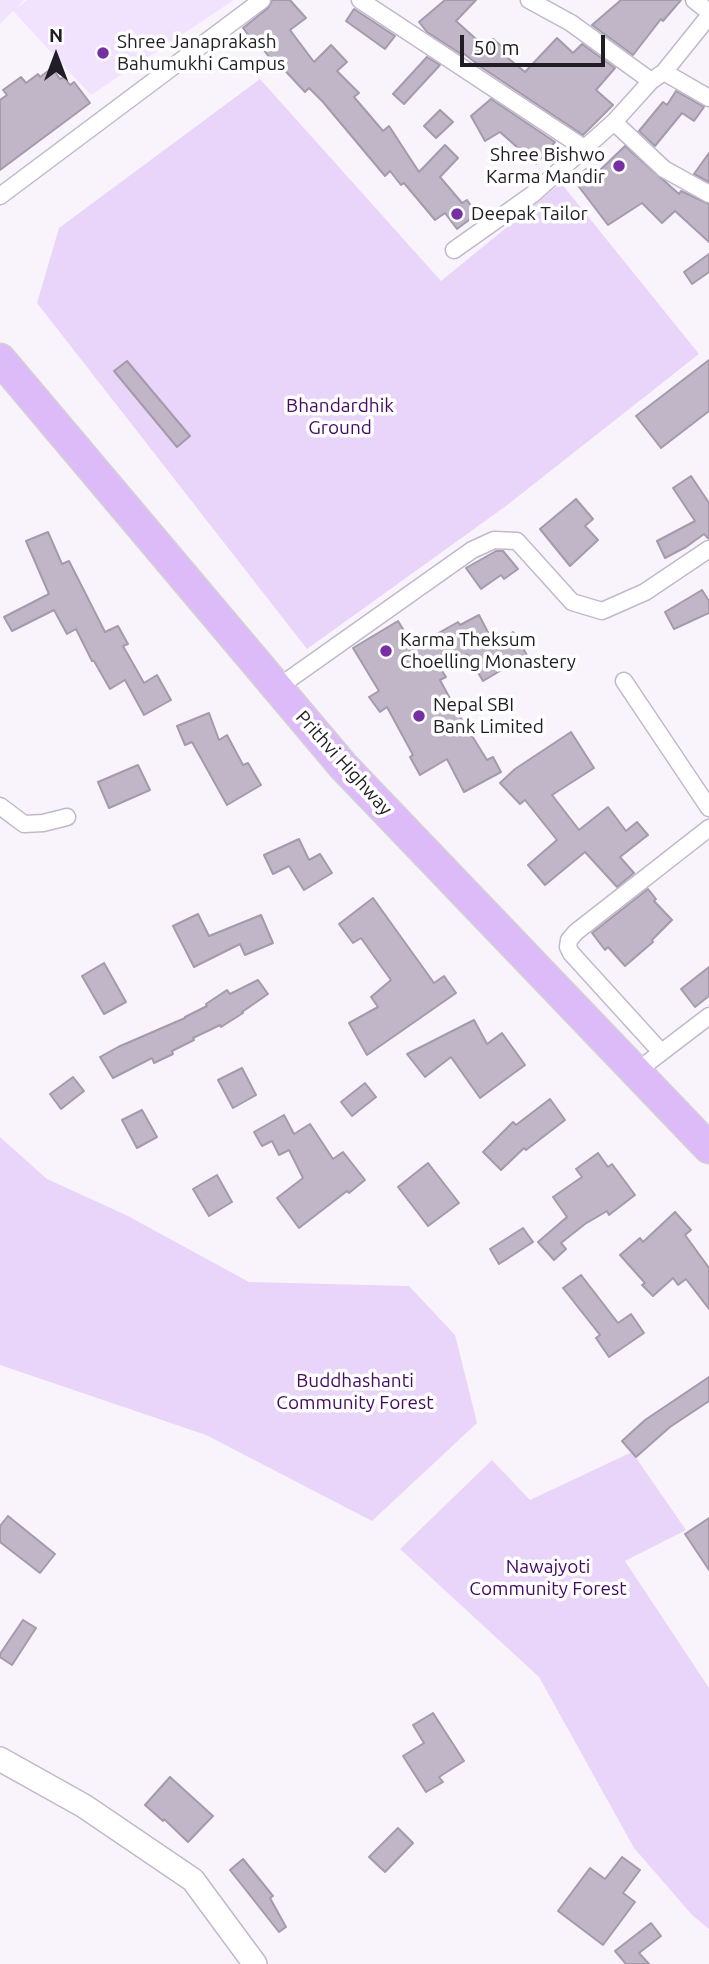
<!DOCTYPE html>
<style>
body{margin:0}
#map{position:relative;width:709px;height:1964px;overflow:hidden;background:#f9f4fc;font-family:Ubuntu,sans-serif}
canvas{display:block}
.north{position:absolute;left:21px;top:21px;width:70px;height:70px;-webkit-text-stroke:5px #fff;paint-order:stroke;rotate:0deg;font-size:19px;font-weight:700;line-height:28px;text-align:center;color:#211d24}
.north::after{content:'';display:block;margin:auto;width:24px;height:32px;background:#211d24;clip-path:polygon(50% 0,100% 100%,50% 72%,0 100%)}
.scale{position:absolute;left:460px;top:35px;width:145px;height:32px;box-sizing:border-box;border:4px solid #211d24;border-top:0;padding-left:9px;font-size:21px;line-height:24px;white-space:nowrap;color:#211d24;-webkit-text-stroke:5px #fff;paint-order:stroke}
</style>
<div id="map">
<canvas width="709" height="1964"></canvas>
<div class="north">N</div>
<div class="scale">50 m</div>
</div>
<script>
const ctx = document.querySelector('canvas').getContext('2d');
ctx.lineJoin = 'round';
function paint(path, color) { ctx.fillStyle = color; ctx.fill(path, 'evenodd'); }
const shape = rows => new Path2D(rows.map(r => 'M' + r).join(''));
function strokePath(path, color, width, dash) { ctx.strokeStyle = color; ctx.lineWidth = width; ctx.lineCap = dash ? 'butt' : 'round'; ctx.setLineDash(dash || []); ctx.stroke(path); }
function label(font, color, halo, rows, align = 'center') {
  ctx.font = font + ' Ubuntu,sans-serif'; ctx.lineWidth = 7; ctx.setLineDash([]); ctx.textBaseline = 'middle'; ctx.strokeStyle = halo; ctx.fillStyle = color; for (const [text, x, y, turn = 0] of rows) {
    ctx.save(); ctx.translate(x, y); ctx.rotate((+turn || 0) * Math.PI / 180); ctx.textAlign = isNaN(turn) ? turn : align; if (halo) ctx.strokeText(text, 0, 0); ctx.fillText(text, 0, 0); ctx.restore();
  }
}
paint(shape([
 [0,0,24,0,17,8,27,0,234,0,91,95,13,11,0,24]
]), '#f1e3fe');
paint(shape([
 [260,79,441,281,561,183,699,354,506,506,307,649,37,303,59,228],
 [0,1137,47,1179,126,1215,249,1282,409,1286,455,1335,477,1423,372,1521,206,1435,0,1365],
 [632,1452,686,1530,625,1561,709,1688,709,1929,692,1915,634,1848,539,1677,400,1549,492,1460,530,1500]
]), '#e9d5f9');
const building = shape([
 [272,0,290,0,306,18,290,30,314,62,331,45,347,62,337,71,359,93,354,97,383,131,389,126,419,172,445,145,458,158,440,177,462,203,467,200,477,214,457,229,445,213,435,220,404,183,401,185,390,171,385,176,323,102,309,88,305,92,278,63,275,65,254,37,251,39,243,28,268,8,272,0],
 [445,0,476,0,456,21,486,48,493,39,506,50,503,54,525,72,557,38,573,53,582,44,615,68,596,90,613,105,583,135,481,67,463,53,461,54,427,32,419,22,445,0],
 [621,0,681,0,663,21,661,19,633,55,592,25,621,0],
 [354,9,395,36,385,49,346,21,354,9],
 [427,57,440,65,404,104,393,94,427,57],
 [52,68,60,79,64,77,70,85,74,82,90,103,0,170,0,100,7,95,3,90,21,77,26,83,38,74,40,77,52,68],
 [676,91,704,107,694,121,682,113,655,146,639,131,663,102,667,105,676,91],
 [491,99,555,142,536,164,500,132,485,141,471,116,491,99],
 [440,110,453,122,436,138,424,126,440,110],
 [625,146,679,194,681,191,709,204,709,242,675,211,662,223,642,203,608,225,573,179,589,167,595,175,625,146],
 [709,153,709,182,694,174,709,153],
 [709,254,709,272,692,284,684,272,709,254],
 [709,360,709,411,661,448,636,416,709,360],
 [127,361,190,436,177,447,114,371,127,361],
 [691,476,709,503,709,539,704,534,686,547,665,558,657,541,695,521,673,488,691,476],
 [576,499,593,519,585,526,598,540,570,566,540,529,576,499],
 [48,532,62,564,69,561,105,632,118,626,128,644,123,646,144,683,157,675,171,700,144,715,125,680,110,689,94,661,92,661,76,629,67,634,54,610,12,631,4,617,49,594,26,541,48,532],
 [496,551,503,551,518,569,504,579,501,575,481,589,466,568,496,551],
 [702,590,709,601,709,613,674,629,665,612,702,590],
 [479,615,494,644,513,632,527,655,483,681,467,654,440,668,446,677,440,680,459,715,487,760,493,757,501,772,464,792,447,759,420,775,410,757,413,755,387,707,380,712,369,697,379,691,353,648,398,621,414,647,458,622,460,625,479,615],
 [209,713,219,740,227,735,243,765,248,763,261,785,227,805,192,742,185,745,177,726,209,713],
 [571,732,594,768,552,795,579,830,608,807,626,831,637,822,648,835,620,857,634,873,617,887,585,852,545,885,528,865,557,840,525,800,520,804,500,783,515,769,571,732],
 [138,765,150,790,109,808,98,782,138,765],
 [299,839,309,860,320,854,332,873,304,890,289,866,273,874,264,855,299,839],
 [648,889,656,899,654,901,672,920,652,940,653,942,625,966,608,947,605,950,592,933,648,889],
 [373,898,434,983,444,976,456,993,367,1055,349,1023,378,1007,371,997,391,980,361,938,353,943,339,924,373,898],
 [198,914,209,936,261,915,273,943,245,955,240,944,194,967,173,926,198,914],
 [104,963,126,1002,104,1014,82,976,104,963],
 [709,967,709,996,695,1007,681,989,709,967],
 [258,980,268,994,242,1012,243,1013,221,1027,220,1025,193,1038,194,1040,172,1051,173,1054,154,1063,152,1058,113,1078,100,1057,118,1047,185,1018,185,1017,207,1006,206,1004,227,990,230,994,258,980],
 [474,1020,487,1044,502,1033,525,1065,480,1098,451,1057,425,1077,407,1054,474,1020],
 [242,1068,256,1095,233,1108,218,1080,242,1068],
 [73,1077,84,1091,61,1109,50,1094,73,1077],
 [365,1083,376,1097,352,1116,341,1102,365,1083],
 [550,1099,565,1120,526,1150,524,1148,501,1170,483,1152,513,1122,516,1125,550,1099],
 [142,1110,157,1137,137,1148,122,1120,142,1110],
 [284,1115,294,1134,310,1124,333,1159,343,1152,365,1180,349,1193,347,1191,299,1228,277,1198,303,1178,289,1150,279,1155,272,1141,262,1146,254,1132,284,1115],
 [598,1153,608,1167,612,1164,635,1195,609,1215,607,1211,585,1224,561,1243,566,1249,554,1260,538,1242,567,1217,553,1197,582,1177,576,1169,598,1153],
 [428,1163,459,1203,428,1226,398,1187,428,1163],
 [217,1175,232,1202,209,1216,193,1189,217,1175],
 [675,1212,691,1230,685,1235,709,1268,709,1309,686,1279,678,1285,673,1278,653,1296,642,1285,645,1283,620,1255,640,1238,643,1242,675,1212],
 [523,1228,533,1242,499,1264,490,1249,523,1228],
 [581,1275,618,1323,631,1314,644,1333,609,1357,596,1338,600,1335,563,1288,581,1275],
 [709,1377,709,1401,670,1427,636,1457,622,1441,645,1420,709,1377],
 [8,1516,55,1554,40,1573,0,1542,0,1526,8,1516],
 [709,1518,709,1570,685,1534,709,1518],
 [23,1620,36,1628,12,1665,0,1657,0,1654,23,1620],
 [433,1713,464,1761,439,1777,443,1782,426,1792,403,1756,424,1743,413,1725,433,1713],
 [170,1777,213,1816,188,1842,164,1819,163,1821,145,1805,170,1777],
 [398,1828,413,1843,385,1872,369,1857,398,1828],
 [622,1857,640,1870,623,1893,635,1902,603,1945,558,1911,590,1868,605,1879,622,1857],
 [243,1859,273,1896,270,1898,286,1927,279,1932,230,1870,243,1859],
 [651,1923,661,1936,639,1953,649,1964,626,1964,615,1951,651,1923]
]);
paint(building, '#c0b6c8');
strokePath(building, '#a49aac', 2);
const street = shape([
 [360,0,584,148],
 [529,0,571,23,651,81],
 [694,0,709,12],
 [664,72,709,98],
 [614,122,664,169,709,194],
 [0,196,262,0],
 [454,250,533,194,614,122,651,81,664,72,709,16],
 [624,681,709,808],
 [277,688,472,550,494,540,517,541,572,602,602,611,645,592,709,549],
 [0,806,24,824,43,823,67,817],
 [661,1052,571,953,568,947,569,940,576,932,709,828],
 [637,1071,709,1016]
]);
const secondary = shape([
 [0,1759,84,1806,193,1880,255,1964]
]);
const highway = shape([
 [0,359,344,767,709,1148]
]);
strokePath(street, '#c2b8cb', 19);
strokePath(secondary, '#c2b8cb', 26);
strokePath(highway, '#d3d2d3', 33);
strokePath(street, '#fff', 16);
strokePath(secondary, '#fff', 23);
strokePath(highway, '#ddbbf8', 30);
for (const [x, y, r, color] of [
 [103,53,7,"#7730a3"],
 [619,166,7,"#7730a3"],
 [457,214,7,"#7730a3"],
 [386,651,7,"#7730a3"],
 [419,716,7,"#7730a3"]
]) { const dot = new Path2D(); dot.arc(x, y, r, 0, 2 * Math.PI); ctx.fillStyle = color; ctx.fill(dot); strokePath(dot, '#fff', 2.5); }
label('19px', '#211d24', '#fff', [
 ["Shree Janaprakash",117,42],
 ["Bahumukhi Campus",117,64],
 ["Shree Bishwo",605,155,"right"],
 ["Karma Mandir",605,177,"right"],
 ["Deepak Tailor",471,214],
 ["Karma Theksum",400,640],
 ["Choelling Monastery",400,662],
 ["Nepal SBI",433,705],
 ["Bank Limited",433,727]
], 'left');
label('19px', '#460a65', '#fff', [
 ["Bhandardhik",340,406],
 ["Ground",340,428],
 ["Buddhashanti",355,1381],
 ["Community Forest",355,1403],
 ["Nawajyoti",548,1567],
 ["Community Forest",548,1589]
]);
label('19px', '#211d24', '#fff', [
 ["Prithvi Highway",344,763,48]
]);
</script>
